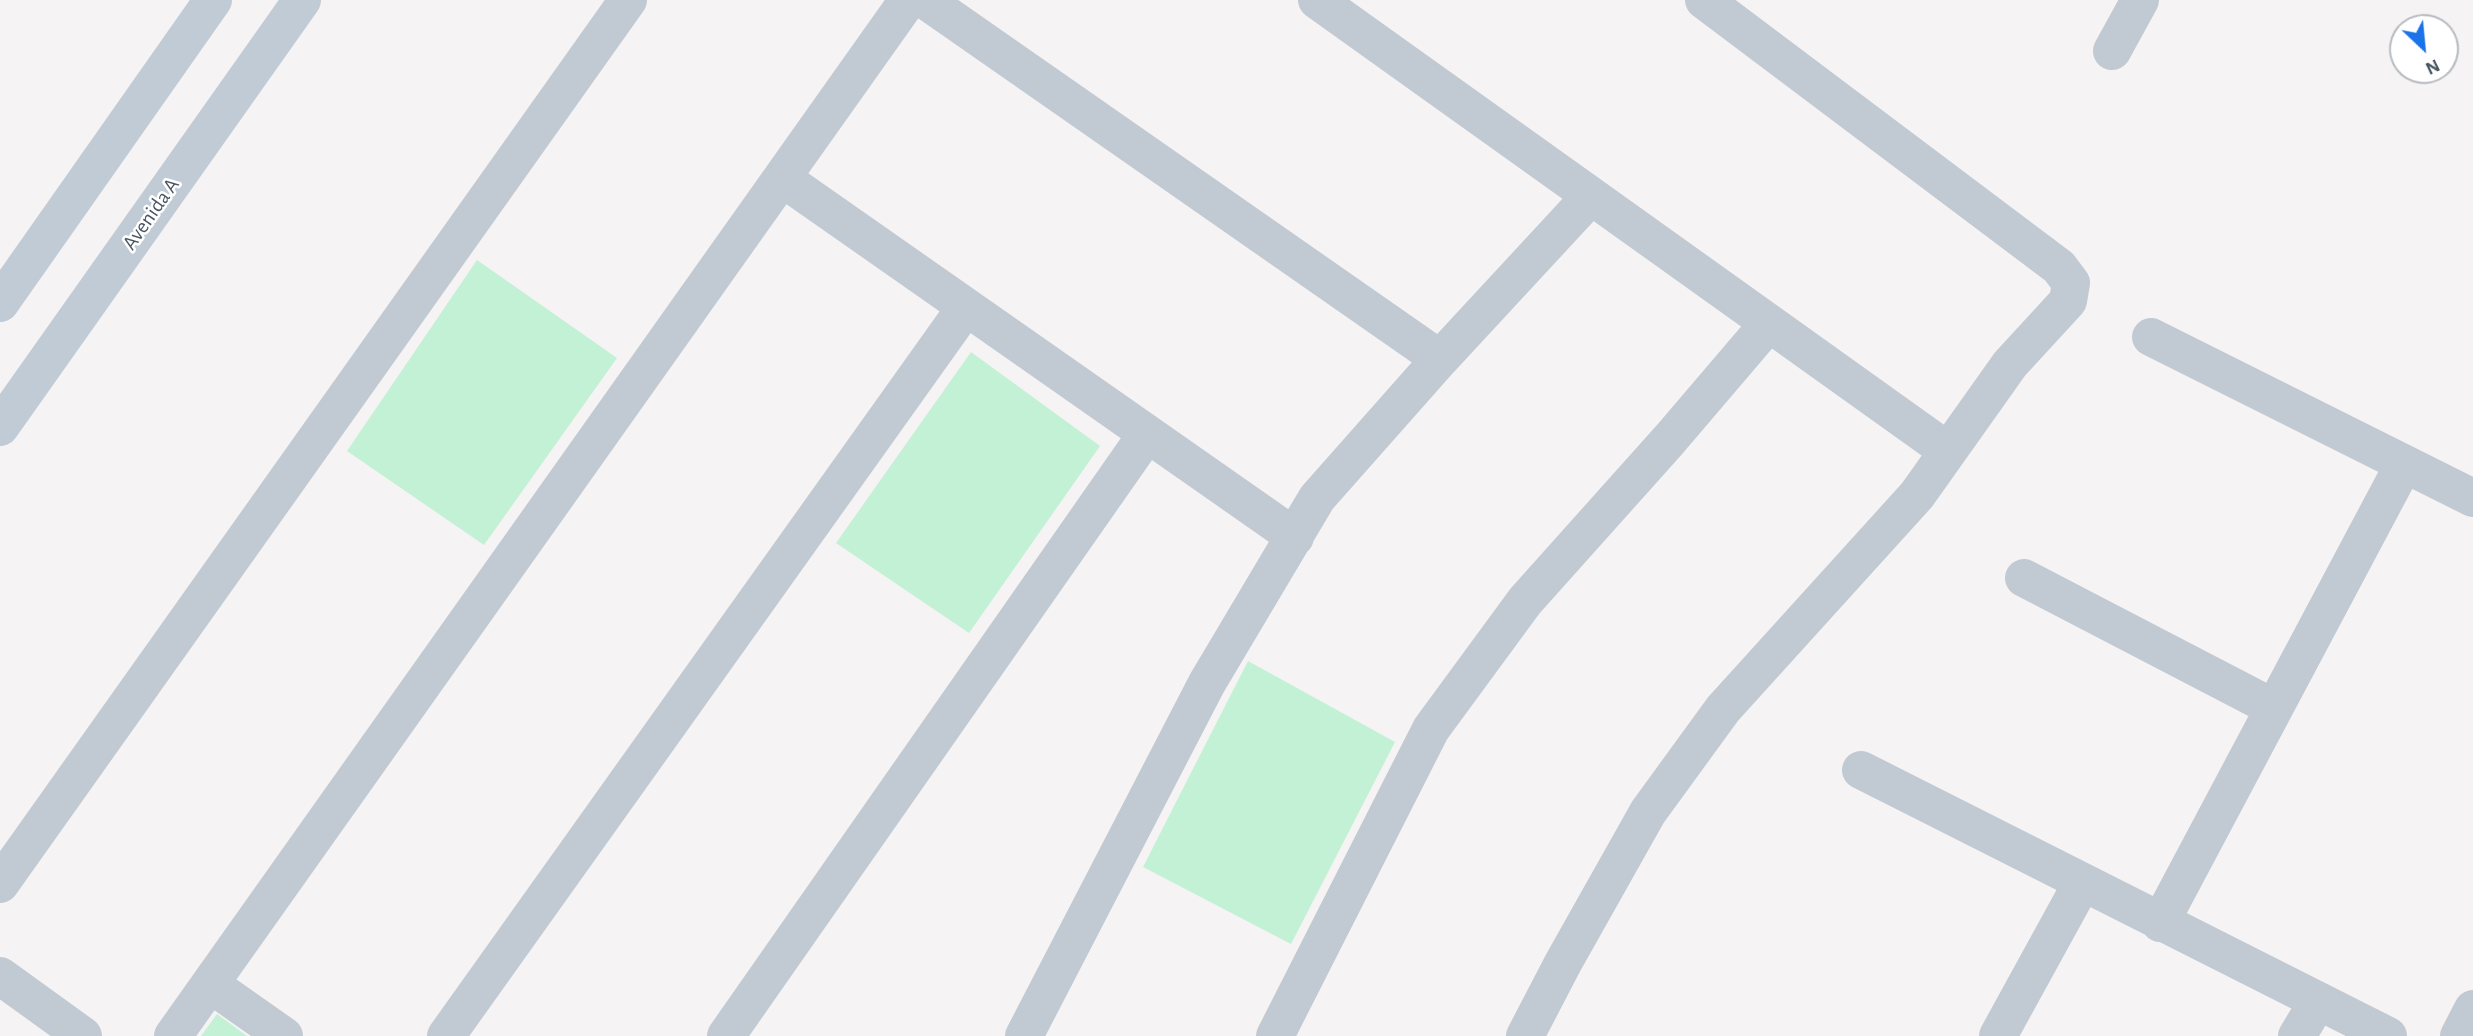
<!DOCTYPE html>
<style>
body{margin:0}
#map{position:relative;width:2473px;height:1036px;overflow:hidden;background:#f5f3f3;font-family:"Alegreya Sans",sans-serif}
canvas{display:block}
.north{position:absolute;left:2389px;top:14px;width:70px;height:70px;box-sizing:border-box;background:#fff;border:2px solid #b7bbc0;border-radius:50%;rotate:154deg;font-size:19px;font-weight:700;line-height:28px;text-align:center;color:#4a5661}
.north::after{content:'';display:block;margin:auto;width:24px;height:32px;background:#1a73e8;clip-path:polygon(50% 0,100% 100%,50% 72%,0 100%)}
</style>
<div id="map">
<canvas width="2473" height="1036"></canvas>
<div class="north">N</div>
</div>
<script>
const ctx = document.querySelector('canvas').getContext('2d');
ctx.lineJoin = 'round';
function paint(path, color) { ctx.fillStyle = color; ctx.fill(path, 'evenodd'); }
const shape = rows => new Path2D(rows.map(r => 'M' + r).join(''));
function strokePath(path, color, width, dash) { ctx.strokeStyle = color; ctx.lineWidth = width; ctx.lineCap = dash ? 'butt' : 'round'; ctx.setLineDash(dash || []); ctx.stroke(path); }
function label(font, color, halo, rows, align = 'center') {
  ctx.font = font + ' "Alegreya Sans",sans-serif'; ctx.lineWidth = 5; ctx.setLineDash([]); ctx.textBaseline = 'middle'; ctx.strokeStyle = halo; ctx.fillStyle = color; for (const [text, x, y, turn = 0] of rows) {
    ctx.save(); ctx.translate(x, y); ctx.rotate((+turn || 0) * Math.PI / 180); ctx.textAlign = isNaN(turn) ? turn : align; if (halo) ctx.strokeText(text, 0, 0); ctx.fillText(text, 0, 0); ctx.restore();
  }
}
paint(shape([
 [477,260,617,358,484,545,347,451],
 [971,352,1100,446,969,633,836,543],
 [1248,661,1395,742,1291,944,1143,867],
 [217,1014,247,1036,201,1036]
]), '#c3f1d5');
strokePath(shape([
 [925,0,1440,359],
 [1317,0,1948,451],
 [2112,51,2140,0],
 [782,178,1295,537],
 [2151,337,2473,498],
 [2024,578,2274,708],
 [1861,770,2388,1036],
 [0,884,628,0],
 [2160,923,2404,464],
 [0,976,83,1036],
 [210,984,284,1036],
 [173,1036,908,0],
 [446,1036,966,307],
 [726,1036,1147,434],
 [1024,1036,1207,683,1317,498,1440,359,1591,196],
 [1275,1036,1431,729,1525,601,1670,439,1769,323],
 [1525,1036,1563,963,1648,812,1723,709,1917,495,2010,364,2068,301,2071,283,2059,267,1704,0],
 [1998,1036,2082,883],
 [2297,1036,2318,1001],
 [2459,1036,2473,1009]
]), '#c1cad2', 38);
strokePath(shape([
 [0,303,213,0],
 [0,427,302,0]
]), '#c1cbd6', 38);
label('21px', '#4a5661', '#fff', [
 ["Avenida A",151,214,-55]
]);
</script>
